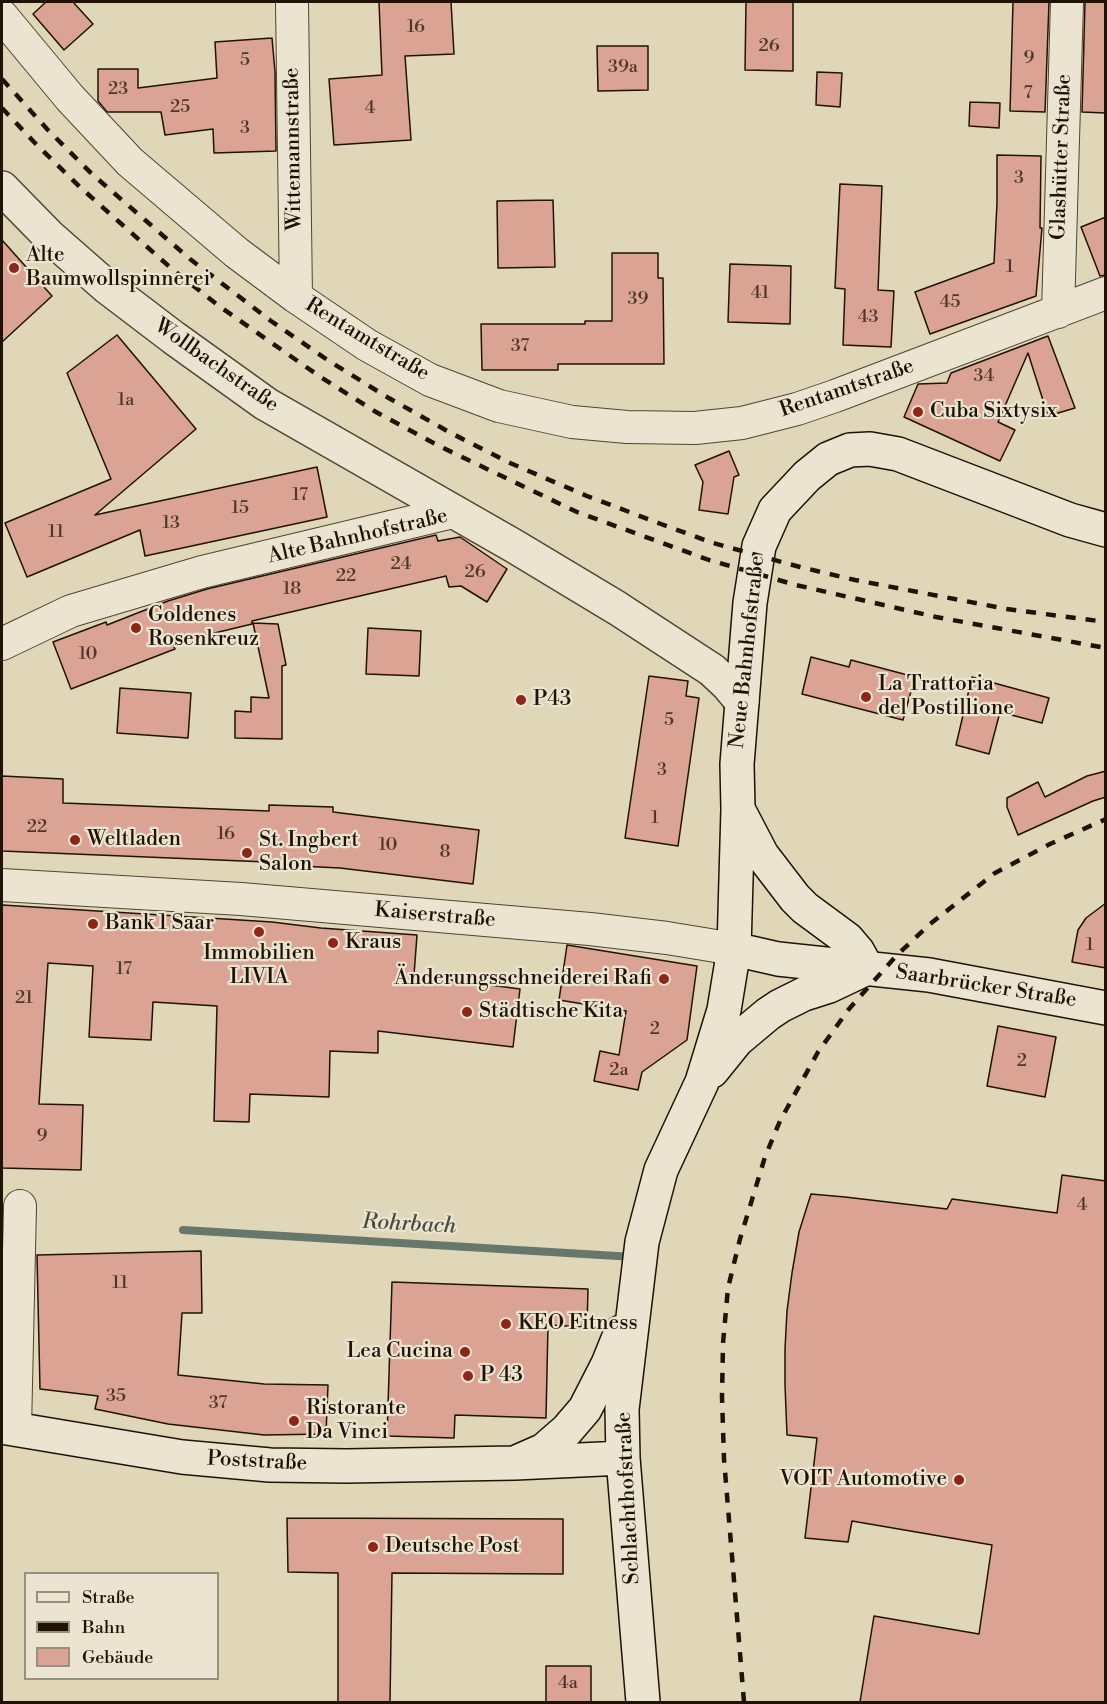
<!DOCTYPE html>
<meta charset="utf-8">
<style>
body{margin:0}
#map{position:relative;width:1107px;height:1704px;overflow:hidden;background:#e0d6b8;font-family:"Libre Bodoni",serif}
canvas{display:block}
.frame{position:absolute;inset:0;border:3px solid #201305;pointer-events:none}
.legend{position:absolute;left:24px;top:1572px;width:195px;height:108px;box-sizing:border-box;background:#ebe4d1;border:2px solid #9a907f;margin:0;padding:8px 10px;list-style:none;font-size:18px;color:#201305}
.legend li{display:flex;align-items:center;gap:12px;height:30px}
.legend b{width:30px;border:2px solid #9a907f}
</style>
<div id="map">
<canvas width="1107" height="1704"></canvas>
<div class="frame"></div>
<ul class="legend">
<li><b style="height:8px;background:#ebe4d1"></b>Straße</li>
<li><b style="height:8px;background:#201305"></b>Bahn</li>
<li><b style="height:16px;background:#daa394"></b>Gebäude</li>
</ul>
</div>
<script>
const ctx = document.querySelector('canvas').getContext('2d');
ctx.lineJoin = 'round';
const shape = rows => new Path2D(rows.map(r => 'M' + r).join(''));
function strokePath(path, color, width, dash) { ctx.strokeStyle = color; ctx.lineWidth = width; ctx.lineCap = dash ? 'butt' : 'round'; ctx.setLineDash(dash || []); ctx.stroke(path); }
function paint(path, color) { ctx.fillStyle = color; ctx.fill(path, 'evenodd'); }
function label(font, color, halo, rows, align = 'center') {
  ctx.font = font + ' "Libre Bodoni",serif'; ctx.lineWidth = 4.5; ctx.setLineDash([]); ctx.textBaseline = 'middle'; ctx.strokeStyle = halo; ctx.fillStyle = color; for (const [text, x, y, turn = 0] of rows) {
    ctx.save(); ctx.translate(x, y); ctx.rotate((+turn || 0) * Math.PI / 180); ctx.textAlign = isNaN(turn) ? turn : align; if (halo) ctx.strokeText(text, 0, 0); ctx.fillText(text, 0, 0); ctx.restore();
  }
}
strokePath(shape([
 [183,1230,634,1257]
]), '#66776c', 8);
const building = shape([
 [46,2,73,2,93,24,64,50,33,14,46,2],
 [379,2,451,2,454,54,405,56,411,140,334,145,329,79,382,75,379,2],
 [746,2,793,2,793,71,745,70,746,2],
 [1013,2,1049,2,1045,112,1010,111,1013,2],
 [1085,2,1106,2,1106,113,1082,112,1085,2],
 [272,38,275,72,276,151,214,153,213,129,165,135,161,112,107,112,98,101,98,69,138,69,138,88,217,78,215,42,272,38],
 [597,46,648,46,648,90,598,91,597,46],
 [817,72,842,73,840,107,816,105,817,72],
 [970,102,1000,103,999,128,969,126,970,102],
 [997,155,1041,156,1040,228,1042,228,1036,296,930,334,915,292,994,263,997,203,997,155],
 [840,184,882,186,878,290,894,291,891,347,843,345,845,289,835,288,840,184],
 [553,200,555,267,498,268,497,201,553,200],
 [1106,217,1106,275,1100,276,1081,227,1106,217],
 [2,240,52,296,2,342,2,240],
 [612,253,658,253,658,278,663,278,664,364,558,364,558,370,482,370,481,324,585,324,585,321,612,321,612,253],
 [730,264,791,266,790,324,728,322,730,264],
 [117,335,196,429,95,515,317,467,327,517,145,556,140,530,27,577,5,523,111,479,67,373,117,335],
 [1048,336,1075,408,1048,416,1028,353,998,422,1015,430,1000,461,904,417,918,384,947,383,951,373,1048,336],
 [729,451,739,475,734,477,728,514,699,510,703,482,695,465,729,451],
 [436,535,438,541,460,537,507,569,487,602,461,586,449,587,446,576,252,621,252,624,173,643,175,649,71,689,53,642,106,622,107,625,168,601,207,589,436,535],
 [253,623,278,624,286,665,282,666,282,739,235,738,235,711,251,712,251,697,269,698,253,623],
 [368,628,421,631,419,676,366,674,368,628],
 [811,657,849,667,851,660,915,677,903,720,802,694,811,657],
 [649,676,688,681,686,696,699,698,678,846,625,838,649,676],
 [972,677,1049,698,1042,723,1000,712,989,754,956,745,972,677],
 [120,688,191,693,188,738,117,733,120,688],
 [1106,771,1106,797,1093,801,1018,835,1007,807,1007,798,1038,782,1045,797,1087,776,1106,771],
 [2,776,63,779,63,803,269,811,269,805,333,807,333,812,479,830,473,884,340,868,299,866,267,862,2,851,2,776],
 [1106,903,1106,968,1072,962,1078,930,1086,918,1106,903],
 [2,905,272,922,321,928,417,935,414,975,520,989,513,1047,378,1031,378,1053,330,1051,329,1097,250,1094,249,1122,214,1121,217,1006,153,1002,151,1040,89,1037,93,966,48,963,39,1104,83,1105,81,1170,2,1168,2,905],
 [567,945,697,966,687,1040,642,1072,638,1090,594,1081,600,1051,619,1055,626,1011,559,1000,567,945],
 [998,1026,1056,1037,1045,1097,987,1086,998,1026],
 [1062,1175,1106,1181,1106,1702,860,1702,874,1616,979,1634,992,1545,852,1521,848,1542,805,1538,817,1438,787,1435,785,1385,785,1349,787,1311,792,1273,799,1232,811,1194,845,1197,947,1209,952,1199,1057,1213,1062,1175],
 [201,1251,202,1313,182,1313,178,1375,264,1384,328,1385,326,1434,264,1435,168,1424,95,1409,98,1396,40,1389,37,1255,201,1251],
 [392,1282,588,1289,587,1327,548,1325,546,1418,455,1415,454,1438,387,1436,392,1282],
 [287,1518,563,1519,563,1574,392,1573,390,1702,338,1702,338,1573,288,1572,287,1518],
 [546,1666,591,1666,591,1702,546,1702,546,1666]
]);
paint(building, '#daa394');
strokePath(building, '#201305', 1.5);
const minor = shape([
 [292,2,296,297],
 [2,16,70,98,130,162,237,253,296,297,367,345,430,380,499,406,572,422,627,427,695,428,742,423,797,409,835,396,1106,293],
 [1058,312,1067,2],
 [2,644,71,611,202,572,453,512],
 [2,885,241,899,590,929,667,938,734,949],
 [15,1429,20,1206]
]);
const tertiary = shape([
 [2,188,50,237,107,287,174,338,266,404,514,546,617,608,712,670,728,685,742,702]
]);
const secondary = shape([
 [739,811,762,855,795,898,805,908,847,939,858,952,867,968],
 [734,949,778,959,929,975,1106,1008],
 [712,1071,737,1040,768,1014,780,1006,804,994,829,986,865,969],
 [2,1427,182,1457,270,1465,347,1466,515,1463,623,1458],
 [519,1461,544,1450,567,1430,585,1409,608,1364,621,1332],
 [643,1702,623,1458,622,1409,642,1242,661,1170,702,1082,724,1010,734,949,738,809,737,764,750,603,759,546,775,510,807,476,828,459,850,450,870,449,898,454,1070,520,1106,530]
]);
strokePath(minor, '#504432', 34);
strokePath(tertiary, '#504432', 36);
strokePath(secondary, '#201305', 36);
strokePath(minor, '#ebe4d1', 32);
strokePath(tertiary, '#ebe4d1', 33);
strokePath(secondary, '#ebe4d1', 33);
strokePath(shape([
 [2,79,47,129,92,174,190,259,271,321,329,361,387,397,449,432,510,463,587,496,661,524,713,543,800,567,855,580,1007,609,1106,622],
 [2,108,34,142,81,188,172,269,219,306,319,376,376,412,439,446,577,512,709,560,796,585,936,617,1106,648],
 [744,1702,724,1459,722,1397,723,1343,728,1288,740,1239,765,1157,780,1121,818,1052,849,1009,896,956,930,924,995,873,1050,844,1106,819]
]), '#201305', 4.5, [10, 10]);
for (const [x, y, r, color] of [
 [14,268,6,"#8f2418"],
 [918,412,6,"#8f2418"],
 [136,628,6,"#8f2418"],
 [866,697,6,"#8f2418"],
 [521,700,6,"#8f2418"],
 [75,840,6,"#8f2418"],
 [247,853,6,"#8f2418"],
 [93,924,6,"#8f2418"],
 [259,932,6,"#8f2418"],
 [333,943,6,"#8f2418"],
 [664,979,6,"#8f2418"],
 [467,1012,6,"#8f2418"],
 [506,1324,6,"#8f2418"],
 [465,1352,6,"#8f2418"],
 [468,1376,6,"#8f2418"],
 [294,1421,6,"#8f2418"],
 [959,1480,6,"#8f2418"],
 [373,1547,6,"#8f2418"]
]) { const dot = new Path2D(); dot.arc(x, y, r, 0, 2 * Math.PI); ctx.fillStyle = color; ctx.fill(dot); strokePath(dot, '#ebe4d1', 2); }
label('18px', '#4e3729', null, [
 ["16",416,28],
 ["26",769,47],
 ["9",1029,59],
 ["5",245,61],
 ["39a",623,68],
 ["23",118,90],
 ["7",1028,94],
 ["25",180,108],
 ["4",370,109],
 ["3",245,129],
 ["3",1019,179],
 ["1",1010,268],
 ["41",760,294],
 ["39",638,300],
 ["45",950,303],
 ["43",868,318],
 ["37",520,347],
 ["34",984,377],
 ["1a",126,401],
 ["17",300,496],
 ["15",240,509],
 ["13",171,524],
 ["11",56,533],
 ["24",401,565],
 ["26",475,573],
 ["22",346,577],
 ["18",292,590],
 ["10",88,655],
 ["5",669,721],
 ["3",662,771],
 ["1",655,819],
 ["22",37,828],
 ["16",226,835],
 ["10",388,846],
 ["8",445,853],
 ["1",1090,946],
 ["17",124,970],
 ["21",24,999],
 ["2",655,1030],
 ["2",1022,1062],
 ["2a",619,1071],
 ["9",42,1137],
 ["4",1082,1206],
 ["11",120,1284],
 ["35",116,1397],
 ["37",218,1404],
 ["4a",568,1684]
]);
label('21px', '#201305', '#ebe4d1', [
 ["Wittemannstraße",294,149,-91],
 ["Glashütter Straße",1062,157,-88],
 ["Rentamtstraße",367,340,31],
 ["Wollbachstraße",216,366,35],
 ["Rentamtstraße",847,389,-19],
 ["Alte Bahnhofstraße",358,537,-13],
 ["Neue Bahnhofstraße",748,652,-84],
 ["Kaiserstraße",435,916,5],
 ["Saarbrücker Straße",986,987,9],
 ["Poststraße",257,1462,3],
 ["Schlachthofstraße",629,1498,-93]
]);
label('21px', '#201305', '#ebe4d1', [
 ["Alte",26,256],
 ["Baumwollspinnerei",26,280],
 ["Cuba Sixtysix",930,412],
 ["Goldenes",148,616],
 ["Rosenkreuz",148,640],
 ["La Trattoria",878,685],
 ["del Postillione",878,709],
 ["P43",533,700],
 ["Weltladen",87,840],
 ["St. Ingbert",259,841],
 ["Salon",259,865],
 ["Bank 1 Saar",105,924],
 ["Kraus",345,943],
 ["Immobilien",259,954,"center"],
 ["LIVIA",259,978,"center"],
 ["Änderungsschneiderei Rafi",652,979,"right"],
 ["Städtische Kita",479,1012],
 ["KEO Fitness",518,1324],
 ["Lea Cucina",453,1352,"right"],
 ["P 43",480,1376],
 ["Ristorante",306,1409],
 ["Da Vinci",306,1433],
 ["VOIT Automotive",947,1480,"right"],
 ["Deutsche Post",385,1547]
], 'left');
label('italic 22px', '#494d41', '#ebe4d1', [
 ["Rohrbach",409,1225,3]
]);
</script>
